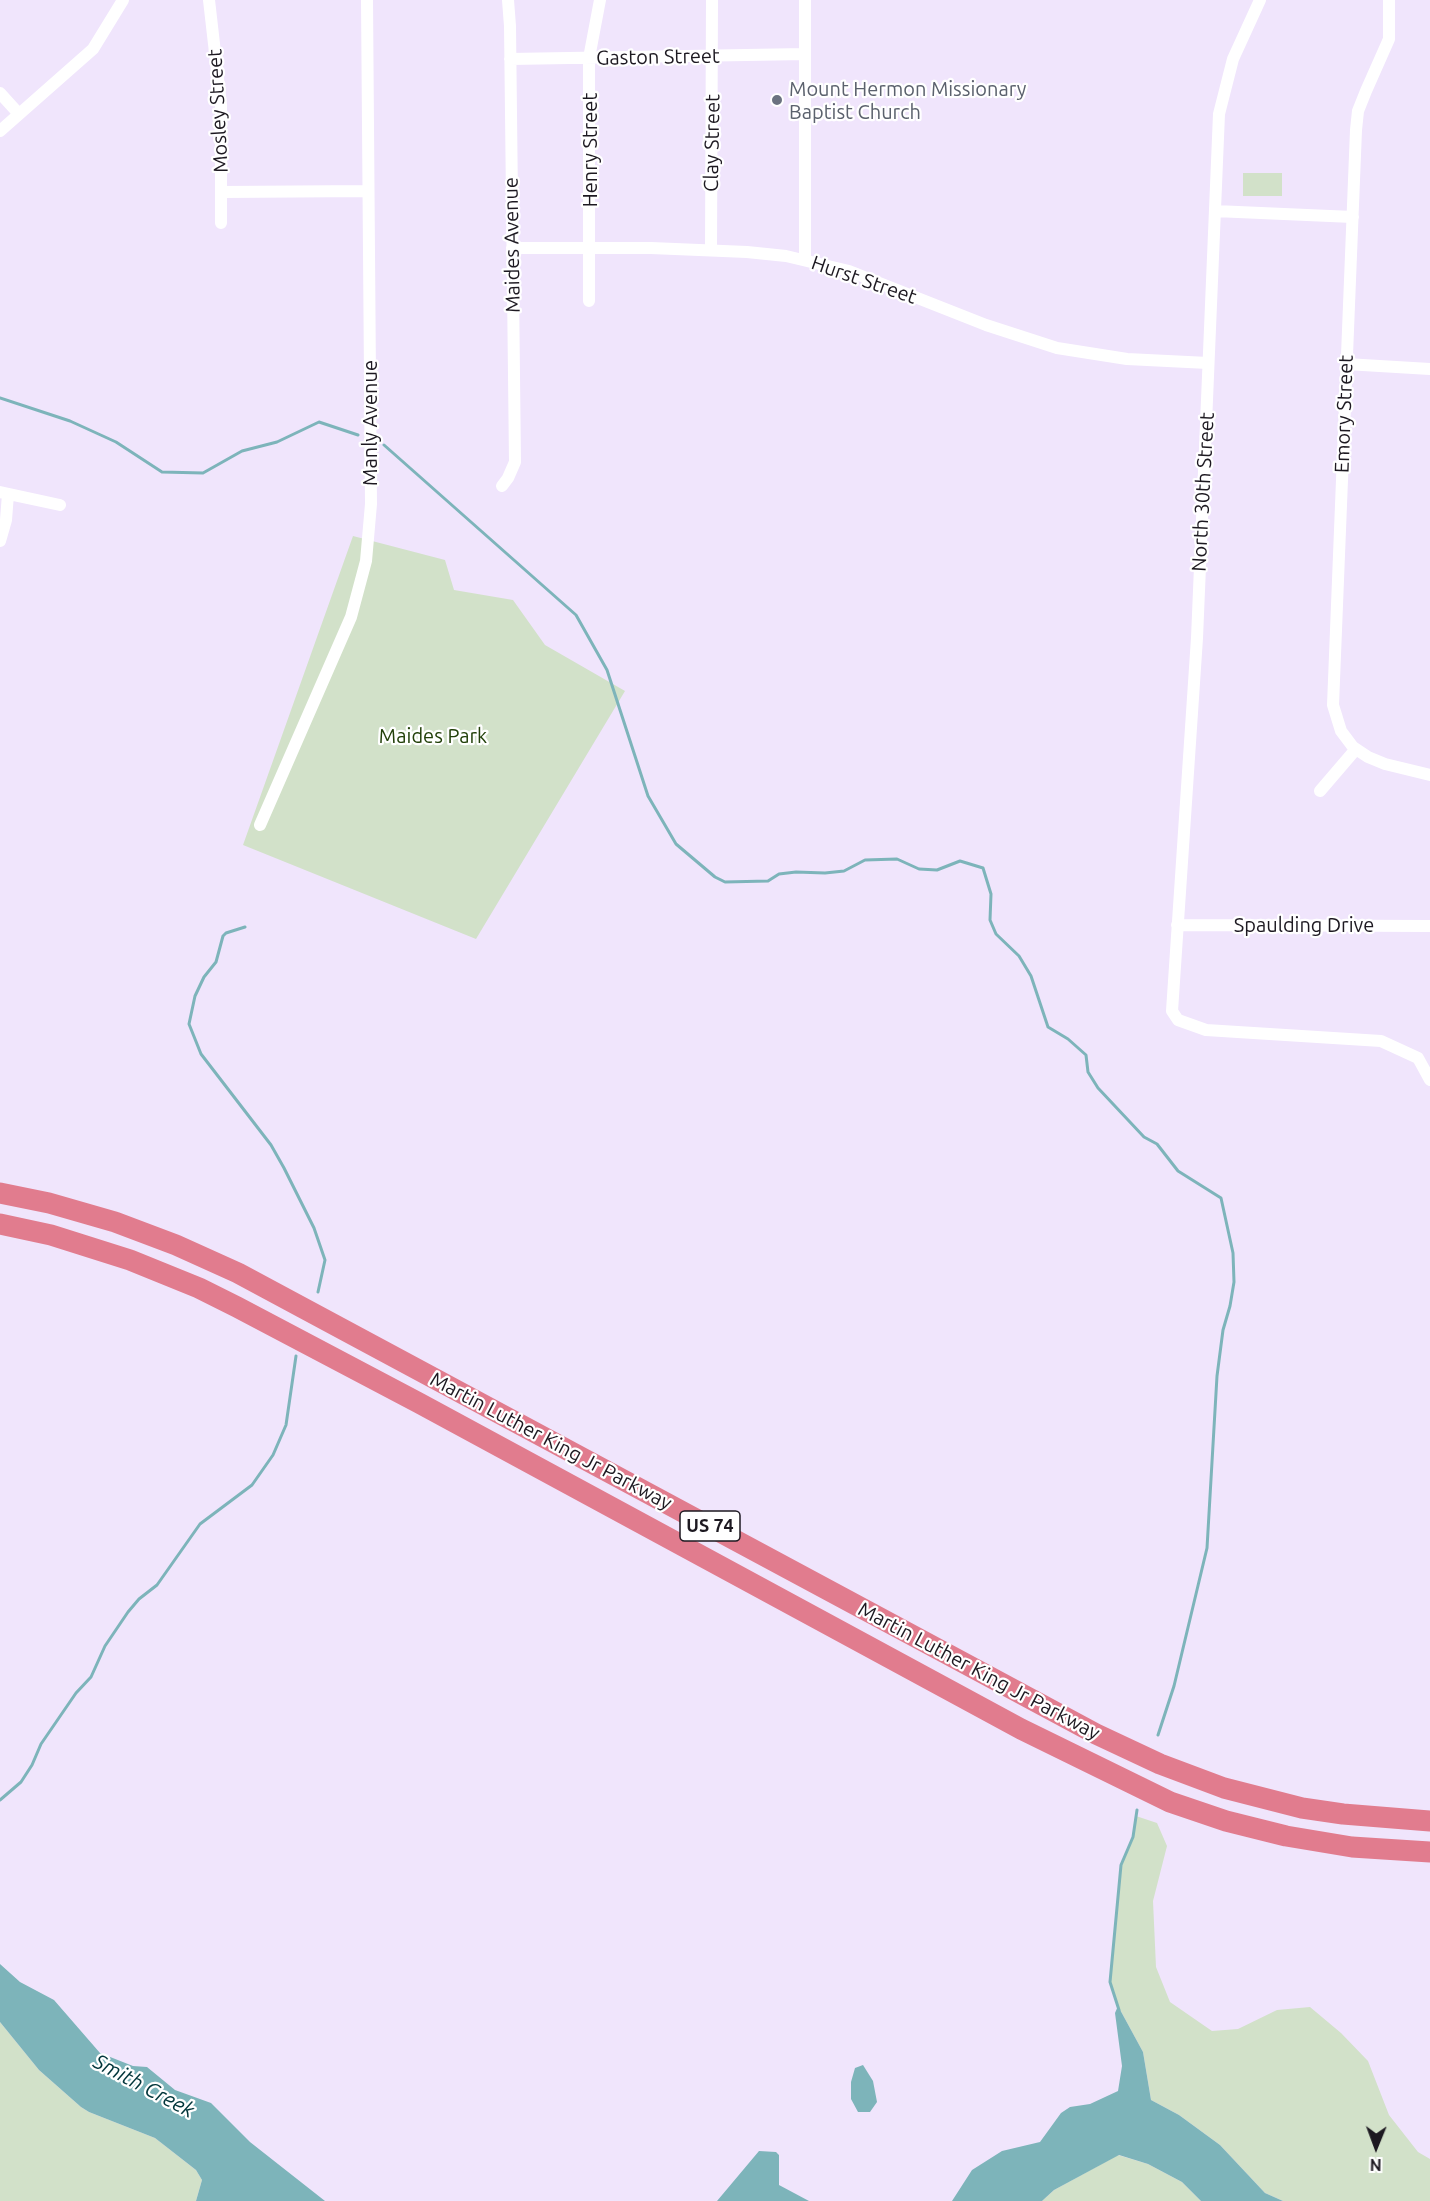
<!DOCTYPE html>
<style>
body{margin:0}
#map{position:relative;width:1430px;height:2201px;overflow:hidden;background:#f0e5fc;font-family:Ubuntu,sans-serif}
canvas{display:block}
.north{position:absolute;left:1346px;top:2117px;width:60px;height:60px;-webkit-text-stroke:4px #fff;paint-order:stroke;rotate:181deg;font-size:16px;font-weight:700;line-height:24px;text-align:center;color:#1d1921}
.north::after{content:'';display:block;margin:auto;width:21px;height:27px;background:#1d1921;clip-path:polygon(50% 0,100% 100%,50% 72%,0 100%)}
</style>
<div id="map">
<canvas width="1430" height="2201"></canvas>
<div class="north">N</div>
</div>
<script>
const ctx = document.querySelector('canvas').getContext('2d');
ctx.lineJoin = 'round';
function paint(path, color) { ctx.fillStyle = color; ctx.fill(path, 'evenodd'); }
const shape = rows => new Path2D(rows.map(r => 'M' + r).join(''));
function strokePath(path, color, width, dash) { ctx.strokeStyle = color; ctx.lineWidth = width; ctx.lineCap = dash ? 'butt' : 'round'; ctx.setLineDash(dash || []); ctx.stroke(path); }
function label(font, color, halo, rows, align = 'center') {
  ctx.font = font + ' Ubuntu,sans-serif'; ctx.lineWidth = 4.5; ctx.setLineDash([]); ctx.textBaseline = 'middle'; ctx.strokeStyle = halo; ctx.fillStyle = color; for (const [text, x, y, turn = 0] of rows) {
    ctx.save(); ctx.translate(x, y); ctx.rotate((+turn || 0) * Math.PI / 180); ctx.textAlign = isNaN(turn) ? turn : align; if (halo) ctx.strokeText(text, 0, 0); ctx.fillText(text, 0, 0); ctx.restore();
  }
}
paint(shape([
 [1243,173,1282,173,1282,196,1243,196],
 [353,536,445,560,454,590,513,600,545,645,625,691,476,939,243,845],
 [1136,1816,1157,1823,1167,1846,1153,1901,1156,1967,1170,2002,1212,2031,1238,2029,1277,2010,1310,2007,1341,2033,1368,2061,1389,2115,1418,2152,1430,2159,1430,2201,1283,2201,1265,2193,1220,2145,1179,2115,1151,2100,1143,2052,1118,2006,1110,1982,1121,1865,1133,1837],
 [0,2022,39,2070,81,2107,89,2112,155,2138,196,2170,202,2180,196,2201,0,2201],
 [1118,2155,1148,2164,1182,2182,1201,2201,1042,2201,1054,2190]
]), '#d2e1c9');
paint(shape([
 [0,1964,20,1982,54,2000,100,2053,133,2066,147,2067,175,2090,211,2103,250,2142,325,2201,196,2201,202,2180,196,2170,155,2138,89,2112,81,2107,39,2070,0,2022],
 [1118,2006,1143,2052,1151,2100,1179,2115,1220,2145,1265,2193,1283,2201,1201,2201,1182,2182,1148,2164,1119,2155,1054,2190,1042,2201,952,2201,972,2170,1002,2151,1040,2142,1061,2113,1070,2107,1090,2104,1118,2091,1122,2066,1115,2013],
 [863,2065,873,2081,877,2102,870,2112,858,2112,851,2099,851,2082,855,2068],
 [759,2151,776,2152,779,2155,779,2185,809,2201,717,2201]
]), '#7db4ba');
strokePath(shape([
 [0,398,70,421,116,442,162,472,203,473,242,451,277,442,319,422,358,435],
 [384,445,576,615,607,670,648,796,676,844,715,877,725,882,768,881,779,874,796,872,825,873,844,871,865,860,897,859,919,869,937,870,960,861,983,868,991,894,990,920,996,934,1019,956,1031,976,1048,1027,1068,1039,1086,1055,1088,1072,1098,1088,1144,1137,1157,1144,1178,1171,1221,1198,1233,1253,1234,1282,1230,1306,1223,1330,1217,1376,1207,1548,1174,1686,1158,1735],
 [245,927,226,933,223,936,216,962,204,977,195,996,189,1024,201,1054,271,1145,284,1168,314,1228,325,1260,318,1292],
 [0,1800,21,1782,32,1765,41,1744,76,1693,91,1677,105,1646,128,1612,139,1599,157,1585,200,1524,252,1485,273,1455,286,1425,296,1356],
 [1119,2010,1110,1982,1121,1865,1133,1837,1137,1810]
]), '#7db4ba', 3);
strokePath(shape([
 [209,0,221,105,221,223],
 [805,0,805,260],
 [1260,0,1233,59,1219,114,1197,638,1172,1011,1178,1020,1206,1030,1381,1041,1418,1058,1430,1080],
 [1389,0,1389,39,1366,91,1358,111,1356,130,1333,705,1341,731,1353,747,1368,757,1385,764,1430,775],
 [510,59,805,54],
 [0,93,19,114],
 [0,131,93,49,123,0],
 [222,192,368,191],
 [1215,211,1353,217],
 [512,248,651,248,747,252,786,256,849,271,986,325,1057,348,1127,359,1208,363],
 [711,250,712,0],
 [589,301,589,58,600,0],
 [1346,364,1430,369],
 [502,486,508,478,515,462,510,26,508,0],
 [0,492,60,505],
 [0,541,6,520,8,494],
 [1320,791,1356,749],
 [260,825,351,617,366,561,371,504,367,0],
 [1177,925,1430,926]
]), '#fff', 12);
strokePath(shape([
 [0,1193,49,1203,115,1222,176,1245,238,1273,1096,1734,1160,1764,1224,1788,1302,1808,1343,1814,1430,1821],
 [0,1224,51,1235,130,1260,199,1288,237,1307,419,1403,1021,1729,1170,1802,1226,1821,1286,1836,1352,1847,1430,1852]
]), '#e17c8e', 21);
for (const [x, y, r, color] of [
 [777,100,6,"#6b7280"]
]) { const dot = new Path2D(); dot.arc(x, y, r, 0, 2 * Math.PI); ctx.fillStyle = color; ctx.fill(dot); strokePath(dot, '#fff', 2); }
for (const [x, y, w] of [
 [710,1526,60]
]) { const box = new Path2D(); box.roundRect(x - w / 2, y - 15, w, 30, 4.5); ctx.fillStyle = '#fff'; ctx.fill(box); strokePath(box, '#1d1921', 1.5); }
label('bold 18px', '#1d1921', null, [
 ["US 74",710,1526]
]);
label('20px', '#1d1921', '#fff', [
 ["Gaston Street",658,57,-1],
 ["Mosley Street",218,111,-93],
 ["Clay Street",712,143,-89],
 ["Henry Street",590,150,-90],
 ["Maides Avenue",512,245,-91],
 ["Hurst Street",864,280,19],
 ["Emory Street",1344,414,-88],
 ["Manly Avenue",370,423,-90],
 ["North 30th Street",1203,492,-87],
 ["Spaulding Drive",1304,925],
 ["Martin Luther King Jr Parkway",551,1441,28],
 ["Martin Luther King Jr Parkway",979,1671,28]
]);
label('20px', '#5b616d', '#fff', [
 ["Mount Hermon Missionary",789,89],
 ["Baptist Church",789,112]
], 'left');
label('20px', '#224009', '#fff', [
 ["Maides Park",433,736]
]);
label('italic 21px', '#00353a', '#fff', [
 ["Smith Creek",144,2086,28]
]);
</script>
